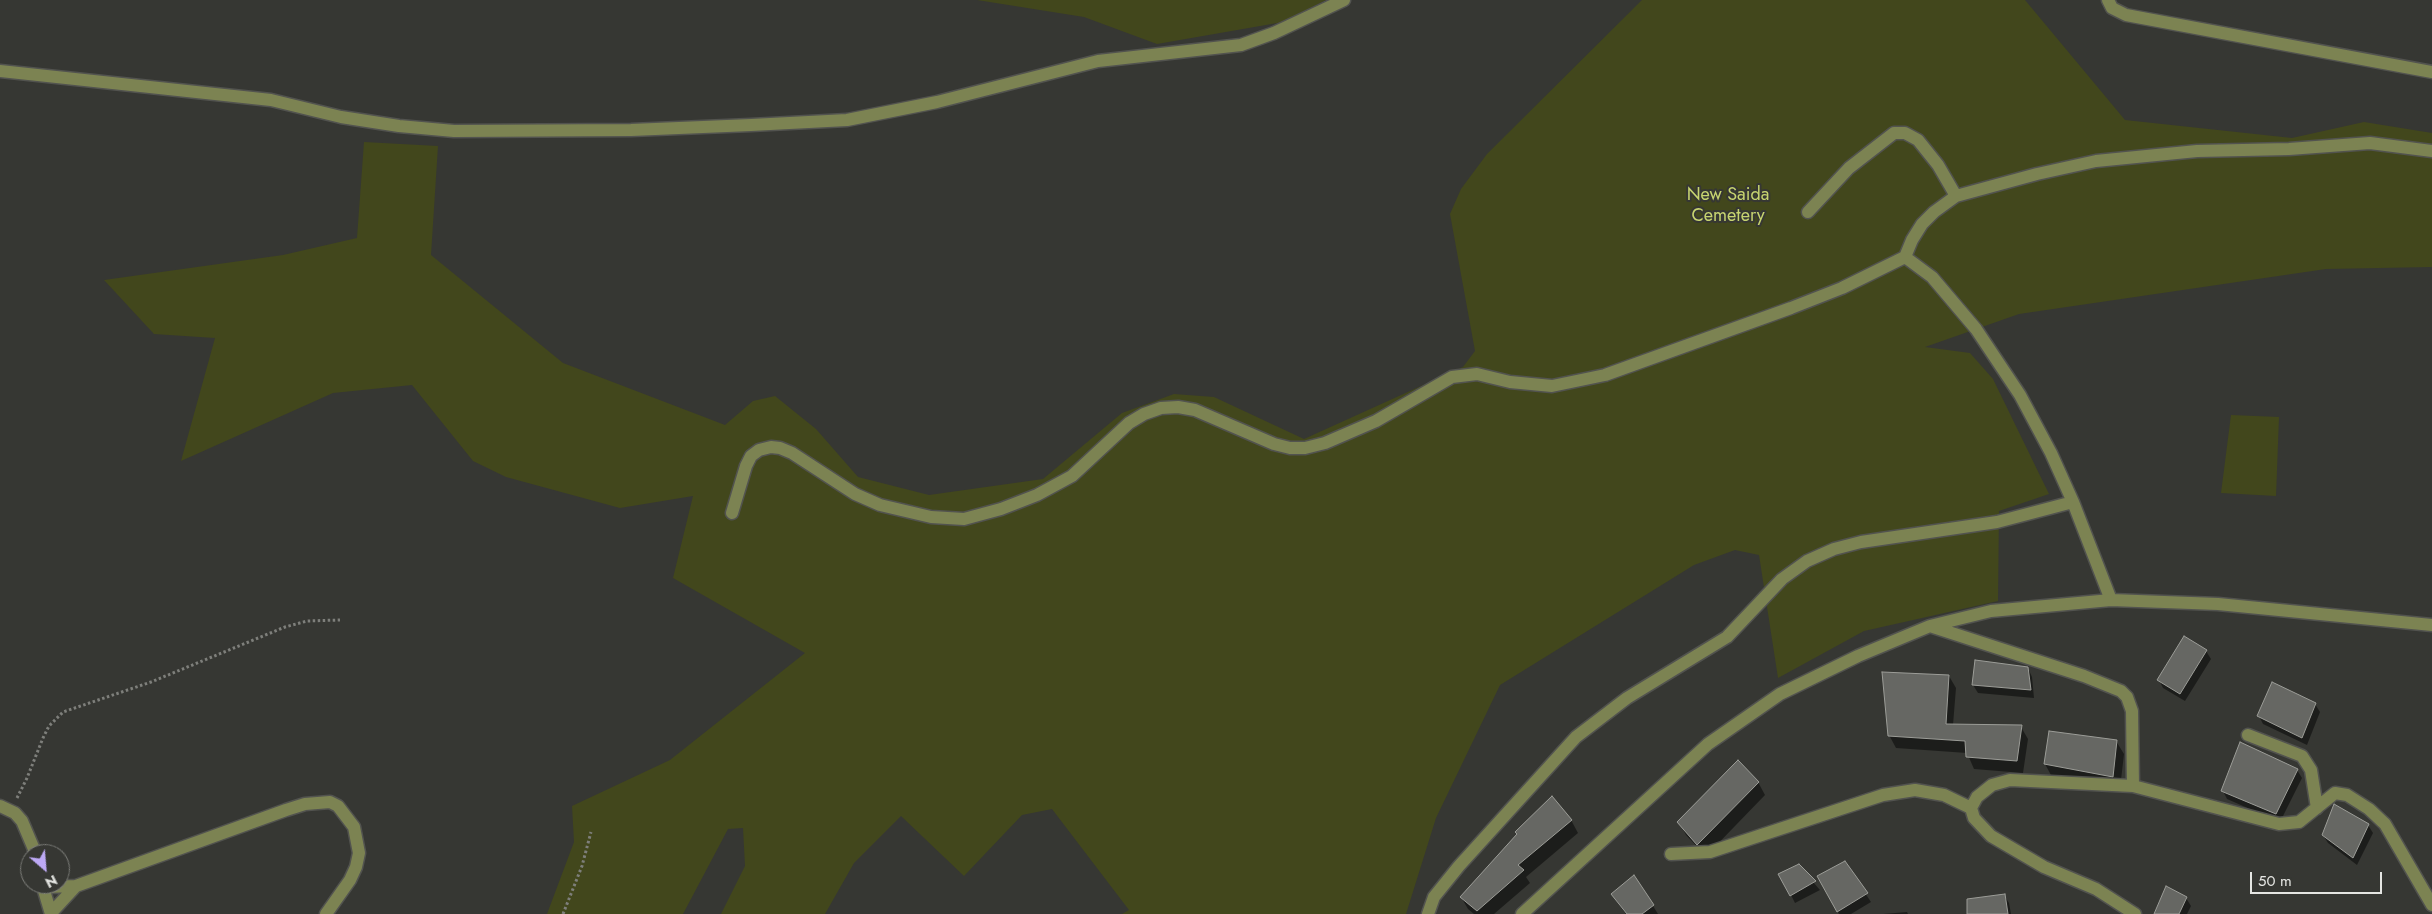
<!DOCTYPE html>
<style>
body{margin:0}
#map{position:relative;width:2432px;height:914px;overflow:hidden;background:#363733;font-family:Jost,sans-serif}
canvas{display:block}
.north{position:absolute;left:20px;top:844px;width:50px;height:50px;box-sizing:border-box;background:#363733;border:1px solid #7c7d79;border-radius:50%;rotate:153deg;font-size:14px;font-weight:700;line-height:20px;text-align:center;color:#e5e6e3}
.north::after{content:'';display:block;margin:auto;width:18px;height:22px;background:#bda9f5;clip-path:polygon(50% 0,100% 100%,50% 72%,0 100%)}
.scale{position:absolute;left:2250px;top:872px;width:132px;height:22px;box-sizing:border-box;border:2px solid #e5e6e3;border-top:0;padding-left:6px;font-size:15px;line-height:18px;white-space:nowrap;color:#e5e6e3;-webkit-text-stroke:4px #363733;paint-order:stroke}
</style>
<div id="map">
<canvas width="2432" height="914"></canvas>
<div class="north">N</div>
<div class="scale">50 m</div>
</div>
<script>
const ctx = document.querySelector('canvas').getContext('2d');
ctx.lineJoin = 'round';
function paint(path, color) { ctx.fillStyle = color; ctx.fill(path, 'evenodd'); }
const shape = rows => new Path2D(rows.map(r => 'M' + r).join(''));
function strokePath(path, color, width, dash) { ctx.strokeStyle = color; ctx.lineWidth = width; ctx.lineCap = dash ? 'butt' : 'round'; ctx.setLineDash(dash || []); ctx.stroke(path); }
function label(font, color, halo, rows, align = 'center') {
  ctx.font = font + ' Jost,sans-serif'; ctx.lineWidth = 4; ctx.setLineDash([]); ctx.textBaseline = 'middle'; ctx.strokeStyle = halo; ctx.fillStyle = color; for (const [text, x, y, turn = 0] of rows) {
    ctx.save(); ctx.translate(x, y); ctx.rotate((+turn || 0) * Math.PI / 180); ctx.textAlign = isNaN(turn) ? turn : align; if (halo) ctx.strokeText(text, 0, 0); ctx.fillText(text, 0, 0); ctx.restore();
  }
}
paint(shape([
 [977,0,1326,0,1283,22,1157,44,1084,17],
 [1642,0,2025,0,2125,120,2292,138,2364,122,2432,133,2432,267,2326,269,2019,314,1925,347,1970,353,1993,379,2049,494,1999,511,1998,601,1864,631,1778,678,1759,555,1735,550,1694,565,1500,685,1436,818,1406,914,1122,914,1129,910,1052,809,1022,815,964,876,901,816,854,863,825,914,721,914,745,866,743,828,728,829,683,914,547,914,574,842,572,806,670,760,805,653,673,578,693,496,620,508,506,477,473,461,412,385,333,393,181,461,215,338,154,334,104,280,283,255,357,238,364,142,438,146,431,255,563,363,725,425,753,401,775,396,816,429,858,477,929,495,1043,479,1122,413,1174,394,1214,397,1304,439,1463,367,1475,351,1450,214,1461,189,1487,154],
 [2231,415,2279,417,2276,496,2221,493]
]), '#42471c');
paint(shape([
 [2206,651,2211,659,2185,701,2163,688,2159,680],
 [2028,668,2032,677,2034,698,1978,693,1973,685],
 [1949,676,1956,688,1953,725,2021,727,2028,739,2023,773,1974,769,1967,753,1896,748,1889,735],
 [2315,704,2320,712,2307,745,2263,724,2259,716],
 [2116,741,2124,754,2120,789,2052,777,2045,764],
 [2297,770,2302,778,2280,822,2227,799,2223,791],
 [1758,782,1765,795,1706,856,1686,835,1679,822],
 [1571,820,1578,833,1526,877,1530,883,1494,914,1474,914,1468,909,1461,897],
 [2368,825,2373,833,2357,865,2328,843,2323,835],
 [1845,863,1871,902,1851,914,1839,914,1818,877],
 [1799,866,1820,890,1795,903,1791,895],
 [1633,877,1653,906,1658,914,1626,914,1617,902,1612,894],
 [2004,895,2009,903,2011,914,1968,914],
 [2186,898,2191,906,2187,914,2155,914],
 [1907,912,1908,914,1883,914]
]), '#0007');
const building = shape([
 [2184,636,2207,650,2180,694,2157,680,2184,636],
 [1975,660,2028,667,2031,690,1972,685,1975,660],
 [1882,672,1949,675,1946,724,2022,725,2017,761,1966,757,1965,741,1888,736,1882,672],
 [2272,682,2316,703,2302,738,2257,716,2272,682],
 [2049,731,2117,740,2113,777,2044,764,2049,731],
 [2240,742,2298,769,2276,814,2221,791,2240,742],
 [1738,760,1759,782,1697,845,1677,822,1738,760],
 [1552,796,1572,820,1518,865,1524,870,1477,911,1460,897,1517,834,1515,832,1552,796],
 [2334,804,2369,824,2353,858,2322,835,2334,804],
 [1845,861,1868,893,1837,912,1817,876,1845,861],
 [1799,864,1816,881,1790,896,1778,874,1799,864],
 [1634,875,1654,905,1642,914,1627,914,1611,894,1634,875],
 [2166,886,2187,897,2179,914,2154,914,2166,886],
 [2005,894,2008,914,1967,914,1967,899,2005,894]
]);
paint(building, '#666763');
strokePath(building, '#9c9d98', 1);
const minor = shape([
 [2108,0,2112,8,2126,15,2432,72],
 [0,71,271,100,341,117,399,126,454,131,631,130,751,125,847,120,937,102,1098,61,1241,45,1274,33,1344,0],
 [1808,212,1849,168,1894,133,1905,133,1918,140,1938,165,1956,196],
 [1905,257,1912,240,1922,224,1934,212,1956,196,2037,174,2096,161,2197,151,2289,149,2370,143,2432,151],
 [732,513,746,466,751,456,759,450,771,447,780,448,792,453,855,494,880,505,931,517,964,519,1001,509,1037,495,1072,476,1129,423,1144,414,1161,408,1178,407,1195,410,1274,444,1290,448,1305,448,1325,443,1376,421,1452,377,1477,374,1510,382,1552,386,1605,375,1791,308,1842,288,1905,257,1932,277,1976,329,2020,395,2051,453,2073,502,2111,600],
 [1930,626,2084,676,2121,691,2127,697,2132,711,2133,786,2010,780,1992,785,1977,797,1971,808,1974,818,1991,836,2044,867,2096,889,2135,914],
 [2248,735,2302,756,2311,770,2317,808],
 [2133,786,2279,824,2299,822,2335,793,2347,795,2369,809,2385,824,2432,905],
 [0,806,15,813,22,821,36,854],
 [1671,854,1710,852,1883,795,1915,790,1944,795,1971,808],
 [42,884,51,914],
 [43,887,76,886,286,810,305,804,330,802,338,806,354,827,359,853,356,867,350,880,326,914],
 [51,913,76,886],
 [1428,914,1434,897,1459,866,1576,737,1627,698,1727,637,1782,579,1807,561,1834,549,1861,542,1997,522,2073,502],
 [1522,914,1708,744,1780,694,1858,656,1930,626,1991,611,2111,600,2218,604,2432,625]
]);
strokePath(minor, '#52534f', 15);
strokePath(shape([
 [17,798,27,778,43,738,49,726,63,712,151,682,285,627,307,621,340,620],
 [563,914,582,866,591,832]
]), '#7e7f7b', 3, [2.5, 2.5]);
strokePath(minor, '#7c8352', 12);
label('18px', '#c7d470', '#363733', [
 ["New Saida",1728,196],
 ["Cemetery",1728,217]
]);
</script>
